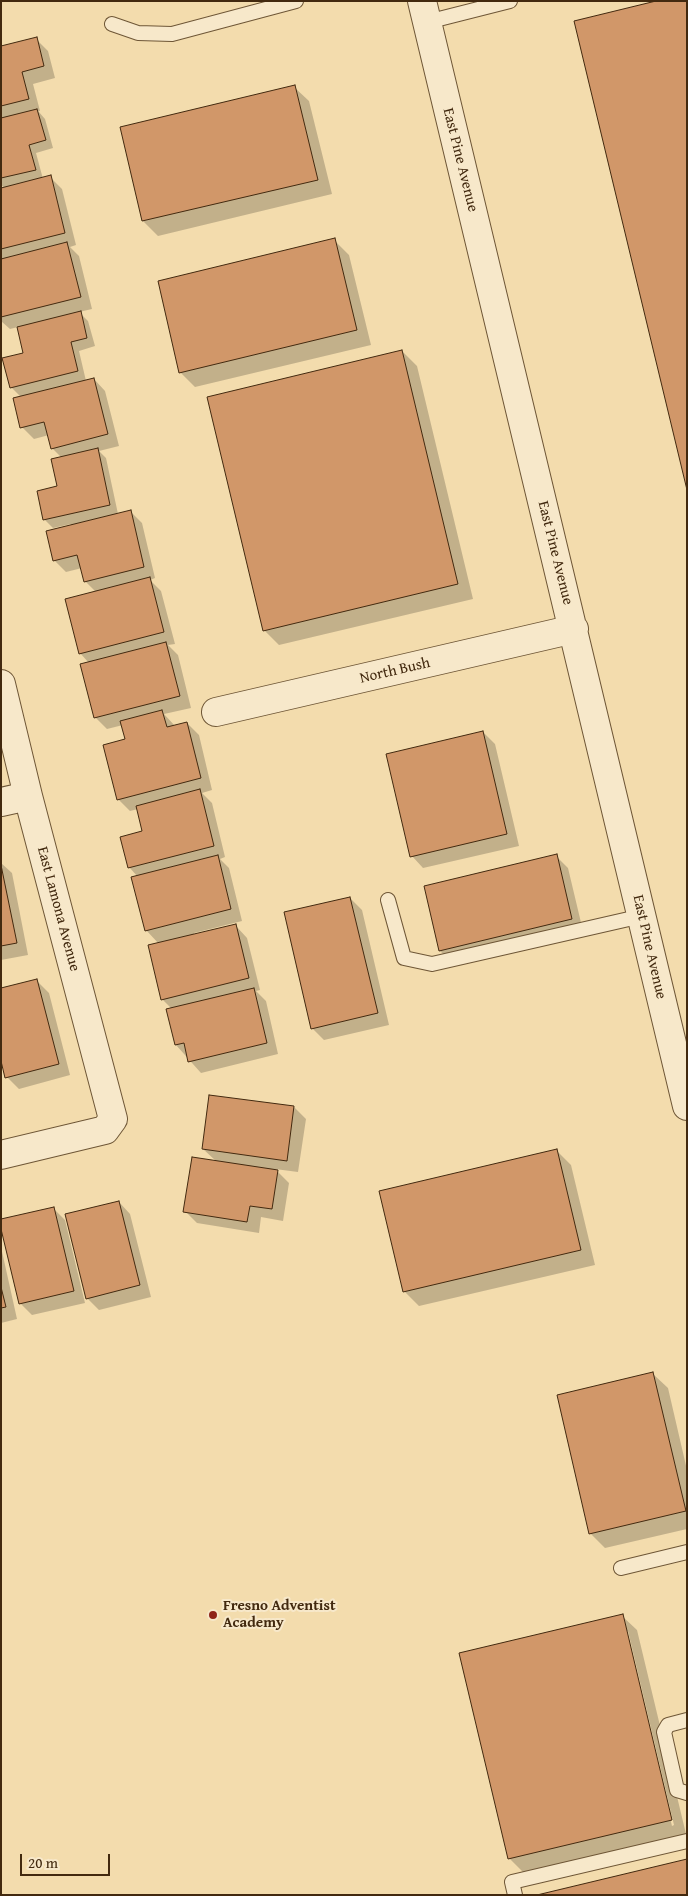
<!DOCTYPE html>
<style>
body{margin:0}
#map{position:relative;width:688px;height:1896px;overflow:hidden;background:#f3dcad;font-family:"Gentium Book Plus",serif}
canvas{display:block}
.frame{position:absolute;inset:0;border:2px solid #42290f;pointer-events:none}
.scale{position:absolute;left:20px;top:1854px;width:90px;height:22px;box-sizing:border-box;border:2px solid #42290f;border-top:0;padding-left:6px;font-size:15px;line-height:18px;white-space:nowrap;color:#42290f;-webkit-text-stroke:4px #f7e8ca;paint-order:stroke}
</style>
<div id="map">
<canvas width="688" height="1896"></canvas>
<div class="frame"></div>
<div class="scale">20 m</div>
</div>
<script>
const ctx = document.querySelector('canvas').getContext('2d');
ctx.lineJoin = 'round';
function paint(path, color) { ctx.fillStyle = color; ctx.fill(path, 'evenodd'); }
const shape = rows => new Path2D(rows.map(r => 'M' + r).join(''));
function strokePath(path, color, width, dash) { ctx.strokeStyle = color; ctx.lineWidth = width; ctx.lineCap = dash ? 'butt' : 'round'; ctx.setLineDash(dash || []); ctx.stroke(path); }
function label(font, color, halo, rows, align = 'center') {
  ctx.font = font + ' "Gentium Book Plus",serif'; ctx.lineWidth = 4; ctx.setLineDash([]); ctx.textBaseline = 'middle'; ctx.strokeStyle = halo; ctx.fillStyle = color; for (const [text, x, y, turn = 0] of rows) {
    ctx.save(); ctx.translate(x, y); ctx.rotate((+turn || 0) * Math.PI / 180); ctx.textAlign = isNaN(turn) ? turn : align; if (halo) ctx.strokeText(text, 0, 0); ctx.fillText(text, 0, 0); ctx.restore();
  }
}
paint(shape([
 [36,39,48,51,55,78,33,84,40,111,38,111,45,119,53,148,36,153,43,179,50,177,62,189,76,245,70,247,79,256,92,309,79,312,88,321,95,346,79,351,86,381,94,379,105,391,119,446,99,451,106,458,118,514,130,511,142,523,155,578,150,580,161,591,175,644,168,645,178,655,191,708,164,714,175,726,187,723,199,735,212,790,202,793,212,803,225,857,220,859,229,868,242,921,194,933,194,935,236,926,247,938,260,990,256,991,266,1001,278,1054,201,1073,176,1045,168,1010,172,1009,162,999,159,944,146,930,138,877,129,867,144,832,138,809,130,811,118,799,127,740,123,725,107,729,95,717,89,663,80,653,96,592,85,581,82,568,66,572,54,560,71,524,53,528,44,519,58,487,62,458,52,448,49,435,34,439,22,427,21,397,11,387,25,354,18,327,10,329,1,321,1,189,5,188,1,185,1,47],
 [294,87,309,101,332,194,158,236,143,221,121,128],
 [334,240,349,255,371,345,195,387,180,372],
 [402,351,417,366,473,599,279,645,264,630],
 [483,732,495,744,519,846,423,868,412,856],
 [556,856,568,868,583,931,452,962,440,951],
 [1,863,12,873,28,955,1,960],
 [350,898,362,910,389,1025,324,1040,312,1028],
 [37,981,49,993,70,1075,19,1089,7,1077],
 [294,1107,306,1119,298,1172,275,1169,289,1183,283,1221,261,1217,259,1233,197,1223,185,1211,216,1161,203,1149],
 [556,1150,571,1165,595,1265,419,1306,404,1291],
 [119,1202,130,1214,151,1297,99,1310,87,1298],
 [53,1208,65,1220,85,1303,32,1315,20,1303],
 [1,1247,17,1319,1,1323],
 [653,1374,668,1388,687,1470,687,1529,605,1548,590,1533],
 [622,1616,637,1630,686,1834,524,1873,509,1858],
 [625,1631,628,1631,674,1825,672,1826]
]), '#0003');
const building = shape([
 [656,1,687,1,687,490,574,21,656,1],
 [37,37,44,66,22,72,29,99,1,106,1,46,37,37],
 [295,85,318,180,142,221,120,127,295,85],
 [37,109,46,140,29,145,36,170,1,178,1,118,37,109],
 [51,175,65,233,1,249,1,188,51,175],
 [335,238,357,330,179,373,158,281,335,238],
 [67,242,81,297,1,317,1,259,67,242],
 [81,311,87,338,71,342,78,371,10,388,2,358,23,353,17,327,81,311],
 [402,350,458,584,263,631,207,397,402,350],
 [94,378,108,434,51,449,44,422,20,428,13,398,94,378],
 [98,448,110,505,43,520,37,491,57,486,51,459,98,448],
 [131,510,144,567,84,582,77,555,53,561,46,531,131,510],
 [150,577,164,632,79,654,65,599,150,577],
 [166,642,180,696,94,718,80,664,166,642],
 [162,710,167,727,187,722,201,778,117,800,103,745,125,739,120,721,162,710],
 [483,731,507,834,410,857,386,754,483,731],
 [200,789,214,846,128,868,120,837,142,831,136,806,200,789],
 [557,854,572,919,439,951,424,886,557,854],
 [218,855,231,909,145,931,131,877,218,855],
 [1,865,17,943,1,946,1,865],
 [350,897,378,1013,311,1029,284,912,350,897],
 [236,924,249,978,161,1000,148,945,236,924],
 [37,979,59,1064,5,1078,1,1061,1,988,37,979],
 [254,988,267,1043,188,1062,184,1043,175,1045,166,1009,254,988],
 [209,1095,294,1106,287,1161,202,1149,209,1095],
 [557,1149,581,1250,403,1292,379,1191,557,1149],
 [192,1157,278,1170,272,1209,250,1206,247,1222,183,1212,192,1157],
 [119,1201,140,1285,86,1299,65,1214,119,1201],
 [54,1207,74,1291,19,1304,1,1229,1,1219,54,1207],
 [1,1287,6,1307,1,1308,1,1287],
 [653,1372,686,1511,589,1534,557,1395,653,1372],
 [623,1614,672,1820,508,1859,459,1653,623,1614],
 [687,1859,687,1895,537,1895,687,1859]
]);
paint(building, '#d19769');
strokePath(building, '#42290f', 1);
const lane = shape([
 [427,22,510,1],
 [112,24,138,33,172,34,296,1],
 [388,900,404,958,432,964,642,916],
 [621,1568,687,1552],
 [687,1720,668,1725,664,1732,677,1790,687,1793],
 [515,1895,512,1882,687,1841]
]);
const street = shape([
 [422,1,687,1106],
 [1,684,28,796,113,1119,105,1130,1,1155],
 [216,712,574,629],
 [1,802,28,796]
]);
strokePath(lane, '#6e5636', 16);
strokePath(street, '#6e5636', 30);
strokePath(lane, '#f7e8ca', 14);
strokePath(street, '#f7e8ca', 28);
for (const [x, y, r, color] of [
 [213,1615,5,"#8f2418"]
]) { const dot = new Path2D(); dot.arc(x, y, r, 0, 2 * Math.PI); ctx.fillStyle = color; ctx.fill(dot); strokePath(dot, '#f7e8ca', 2); }
label('15px', '#42290f', '#f7e8ca', [
 ["East Pine Avenue",460,160,76],
 ["East Pine Avenue",555,553,76],
 ["North Bush",395,671,-13],
 ["East Lamona Avenue",58,909,75],
 ["East Pine Avenue",649,947,77]
]);
label('bold 15px', '#42290f', '#f7e8ca', [
 ["Fresno Adventist",223,1606],
 ["Academy",223,1623]
], 'left');
</script>
